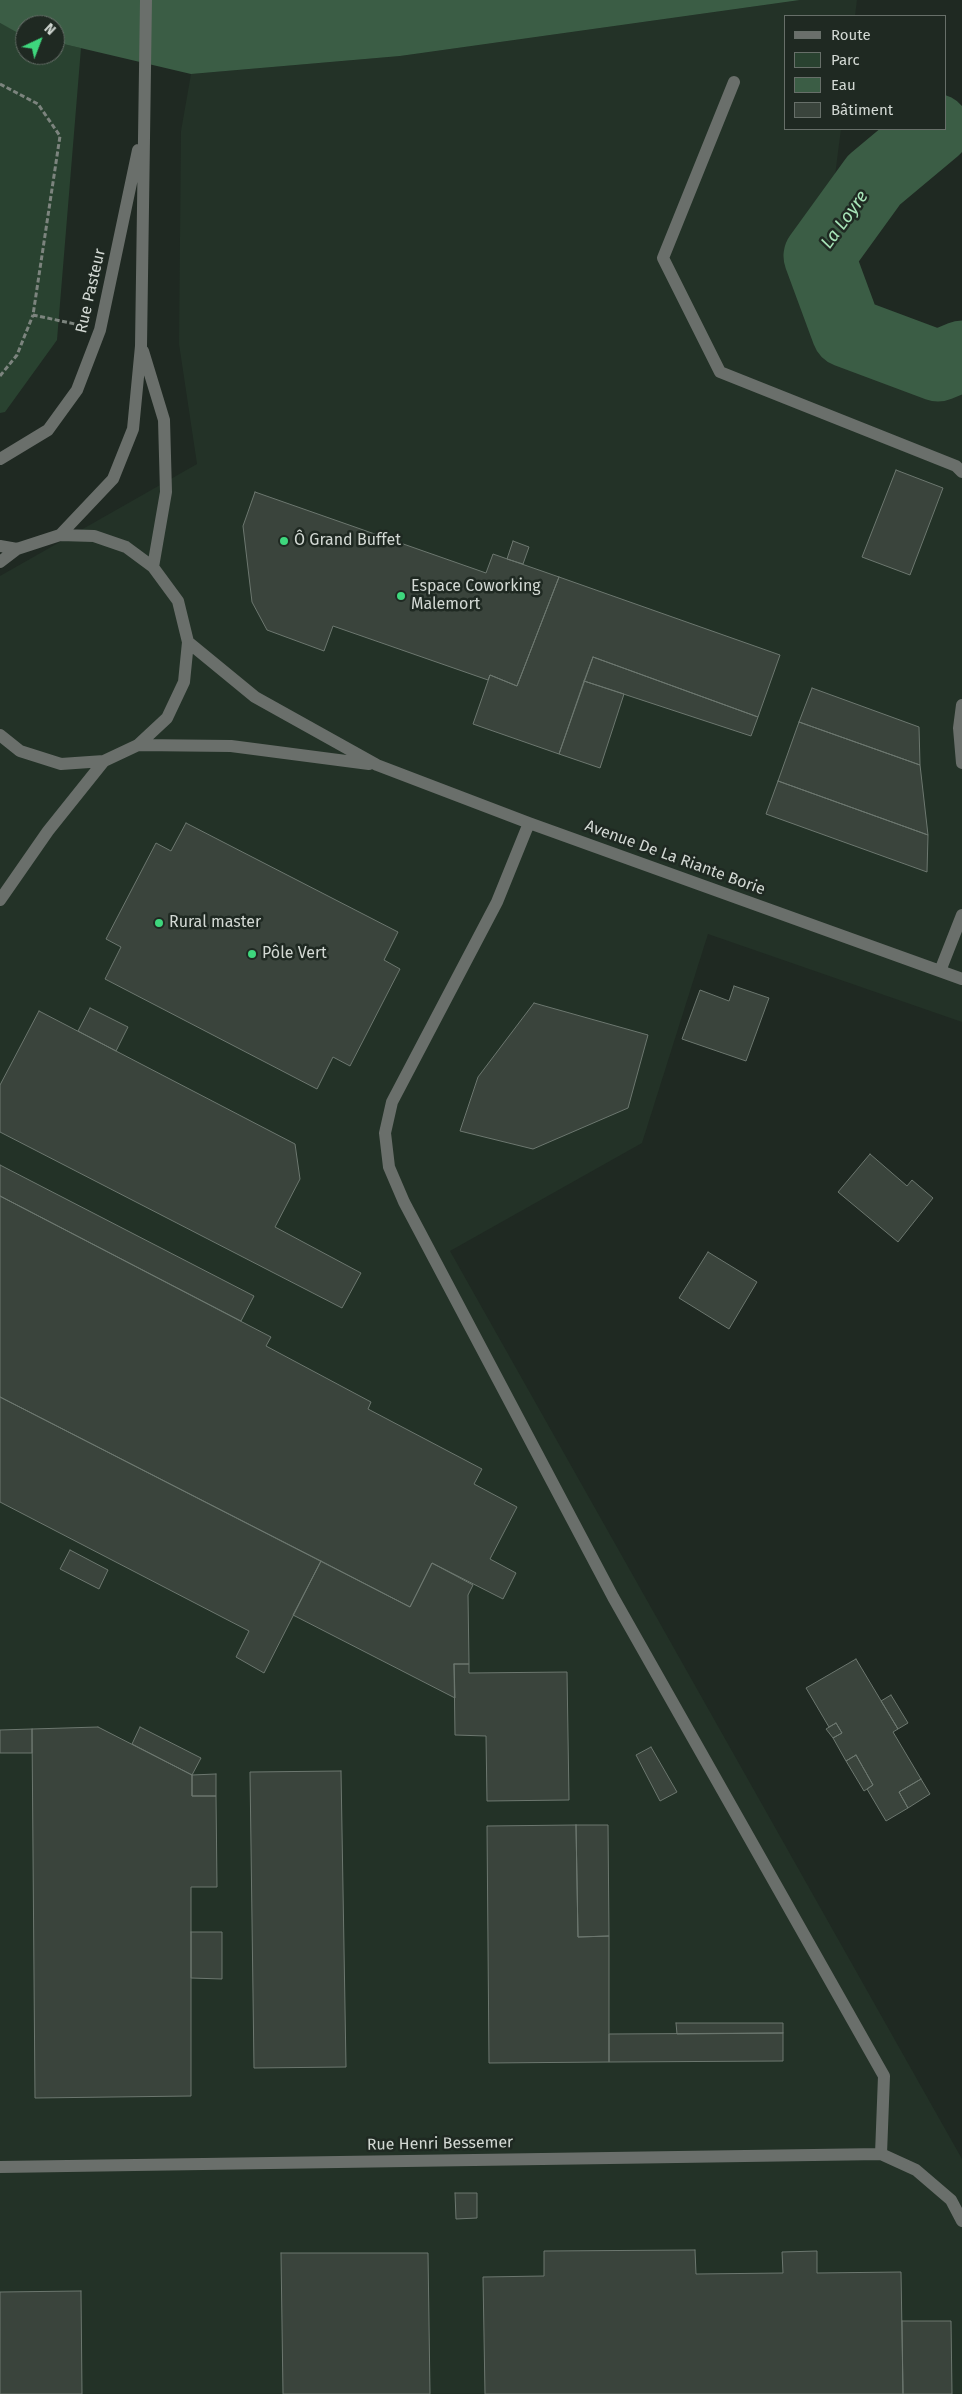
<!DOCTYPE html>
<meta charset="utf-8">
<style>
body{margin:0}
#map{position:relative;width:962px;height:2394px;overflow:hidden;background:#1f2922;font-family:"Fira Sans",sans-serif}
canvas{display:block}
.legend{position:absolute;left:784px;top:15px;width:162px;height:115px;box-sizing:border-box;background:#1f2922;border:1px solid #676f69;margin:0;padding:6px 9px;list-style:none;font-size:15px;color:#d3d9d4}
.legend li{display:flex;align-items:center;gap:10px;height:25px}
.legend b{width:25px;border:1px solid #676f69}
.north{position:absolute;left:15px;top:15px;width:50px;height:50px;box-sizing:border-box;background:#1f2922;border:1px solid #676f69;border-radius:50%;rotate:43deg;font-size:14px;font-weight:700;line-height:20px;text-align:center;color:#d3d9d4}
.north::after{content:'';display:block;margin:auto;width:18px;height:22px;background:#3ed77d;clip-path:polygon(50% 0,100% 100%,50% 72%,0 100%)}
</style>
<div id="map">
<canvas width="962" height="2394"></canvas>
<ul class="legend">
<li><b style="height:6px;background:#6a6f6b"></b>Route</li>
<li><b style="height:14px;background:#294230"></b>Parc</li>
<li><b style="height:14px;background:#3b5d45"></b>Eau</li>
<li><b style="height:14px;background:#3a443c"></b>Bâtiment</li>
</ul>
<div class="north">N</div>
</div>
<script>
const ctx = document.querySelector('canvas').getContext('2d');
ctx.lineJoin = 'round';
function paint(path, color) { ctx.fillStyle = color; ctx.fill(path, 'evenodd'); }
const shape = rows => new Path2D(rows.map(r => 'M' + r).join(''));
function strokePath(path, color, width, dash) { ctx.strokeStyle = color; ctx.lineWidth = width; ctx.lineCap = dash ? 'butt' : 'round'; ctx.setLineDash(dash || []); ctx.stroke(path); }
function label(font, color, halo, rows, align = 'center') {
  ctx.font = font + ' "Fira Sans",sans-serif'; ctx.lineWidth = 5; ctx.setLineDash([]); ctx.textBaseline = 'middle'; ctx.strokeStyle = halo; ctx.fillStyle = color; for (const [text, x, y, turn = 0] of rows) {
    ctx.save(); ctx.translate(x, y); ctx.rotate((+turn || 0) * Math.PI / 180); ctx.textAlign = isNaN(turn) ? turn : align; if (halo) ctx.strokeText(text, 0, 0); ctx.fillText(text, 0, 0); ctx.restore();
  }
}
paint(shape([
 [800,0,857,0,855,16,786,16,786,129,841,129,833,191,804,266,851,370,936,399,962,393,962,1022,708,934,642,1143,450,1251,962,2159,962,2394,0,2394,0,576,197,464,179,344,181,131,191,74,400,56]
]), '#233227');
paint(shape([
 [0,23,25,35,25,55,55,55,55,42,81,48,57,340,5,412,0,413]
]), '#294230');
paint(shape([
 [0,0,800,0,400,56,191,74,55,42,55,25,25,25,25,35,20,34,0,23]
]), '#3b5d45');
strokePath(shape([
 [935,129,874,180,819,256,847,332,938,366,962,356]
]), '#3b5d45', 71);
const building = shape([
 [896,470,943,488,910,575,862,557,896,470],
 [255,492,486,573,493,554,559,577,517,686,490,675,488,680,333,626,324,651,267,630,252,602,243,526,255,492],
 [513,541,529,547,523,564,507,559,513,541],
 [559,577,780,655,758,717,593,657,559,754,473,724,490,675,517,686,559,577],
 [593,657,758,717,751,736,584,681,593,657],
 [584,681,624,694,600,768,559,754,584,681],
 [812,688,919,727,920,765,799,722,812,688],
 [799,722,920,765,928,835,778,781,799,722],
 [778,781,928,835,927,872,766,814,778,781],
 [186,823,398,932,384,960,400,969,350,1066,333,1057,317,1089,105,979,121,947,106,939,156,843,171,851,186,823],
 [734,986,769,998,746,1061,682,1039,700,990,729,1001,734,986],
 [534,1003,648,1035,628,1108,533,1149,460,1131,478,1077,534,1003],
 [90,1008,128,1027,116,1051,78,1031,90,1008],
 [39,1011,295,1144,300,1179,275,1227,361,1273,342,1308,0,1132,0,1085,39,1011],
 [870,1154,907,1186,912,1180,933,1198,898,1242,838,1192,870,1154],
 [0,1165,254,1296,241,1321,0,1196,0,1165],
 [0,1196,271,1337,266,1346,371,1402,368,1409,482,1469,474,1484,517,1507,490,1559,516,1573,503,1599,432,1563,410,1607,0,1397,0,1196],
 [708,1252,757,1282,729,1329,679,1298,708,1252],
 [0,1397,321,1561,264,1673,236,1657,249,1631,0,1502,0,1397],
 [70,1550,108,1570,99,1589,60,1569,70,1550],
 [321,1561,410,1607,432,1563,473,1585,468,1595,469,1664,454,1664,455,1698,293,1615,321,1561],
 [856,1659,898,1729,893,1732,921,1779,899,1792,908,1808,886,1821,867,1789,873,1785,856,1755,846,1761,833,1738,842,1733,836,1723,829,1727,806,1688,856,1659],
 [454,1664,469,1664,469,1673,567,1672,569,1800,487,1801,486,1736,455,1735,454,1664],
 [891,1695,908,1723,898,1729,881,1701,891,1695],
 [836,1723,842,1733,833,1738,826,1729,836,1723],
 [98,1727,192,1775,192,1796,216,1796,217,1887,191,1887,191,2096,35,2098,32,1729,98,1727],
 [140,1727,201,1758,192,1775,132,1744,140,1727],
 [32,1729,32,1753,0,1753,0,1730,32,1729],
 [651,1747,677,1792,660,1801,636,1755,651,1747],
 [856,1755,873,1785,864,1791,846,1761,856,1755],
 [341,1771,346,2067,254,2068,250,1772,341,1771],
 [216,1774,216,1796,192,1796,192,1775,216,1774],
 [921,1779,930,1794,908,1808,899,1792,921,1779],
 [576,1825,578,1937,609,1936,609,2062,489,2063,487,1826,576,1825],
 [576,1825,608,1825,609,1936,578,1937,576,1825],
 [191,1932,222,1932,222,1979,191,1978,191,1932],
 [676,2023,783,2023,783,2033,677,2034,676,2023],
 [783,2033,783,2061,609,2062,609,2034,783,2033],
 [455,2193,477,2193,477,2218,456,2219,455,2193],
 [695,2250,696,2274,783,2273,782,2252,817,2251,817,2273,901,2272,903,2394,485,2394,483,2277,544,2276,544,2251,695,2250],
 [281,2253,428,2253,430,2394,283,2394,281,2253],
 [81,2291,82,2394,0,2394,0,2292,81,2291],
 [902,2321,951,2321,952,2394,903,2394,902,2321]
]);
paint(building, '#3a443c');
strokePath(building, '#6c776f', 1);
strokePath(shape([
 [0,84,38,104,60,136,33,315,75,324],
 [0,376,17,355,33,315]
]), '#7c847e', 3, [5, 2.5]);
strokePath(shape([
 [734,82,663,258,720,372,956,466,962,472],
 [143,351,164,420,166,492,153,567],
 [0,459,48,430,77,390,100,330,138,150],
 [60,535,113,479,133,429,141,346,146,0],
 [0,546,17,549],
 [0,562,17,549,60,535,94,536,126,547,153,567,178,601,188,642,184,682,167,718,138,745,104,761,61,764,20,751,0,735],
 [188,642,255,697,377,765,529,823,962,979],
 [962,705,959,728,962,763],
 [138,745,231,746,369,764],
 [529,823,497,902,392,1102,385,1133,389,1167,404,1202,613,1597,884,2076,881,2154],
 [0,900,48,831,104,761],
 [940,971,962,915],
 [0,2167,881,2154,916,2170,951,2200,962,2221]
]), '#6a6f6b', 12);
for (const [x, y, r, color] of [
 [284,541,5,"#3ed77d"],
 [401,596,5,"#3ed77d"],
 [159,923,5,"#3ed77d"],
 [252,954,5,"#3ed77d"]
]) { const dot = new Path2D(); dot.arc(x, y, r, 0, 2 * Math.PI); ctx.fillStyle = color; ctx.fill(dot); strokePath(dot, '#1f2922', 2); }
label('16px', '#d3d9d4', '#1f2922', [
 ["Rue Pasteur",91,291,-77],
 ["Avenue De La Riante Borie",675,858,20],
 ["Rue Henri Bessemer",440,2144,-1]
]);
label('16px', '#d3d9d4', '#1f2922', [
 ["Ô Grand Buffet",294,541],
 ["Espace Coworking",411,587],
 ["Malemort",411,605],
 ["Rural master",169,923],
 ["Pôle Vert",262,954]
], 'left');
label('italic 18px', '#a7e4b8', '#1f2922', [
 ["La Loyre",845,220,-54]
]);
</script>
